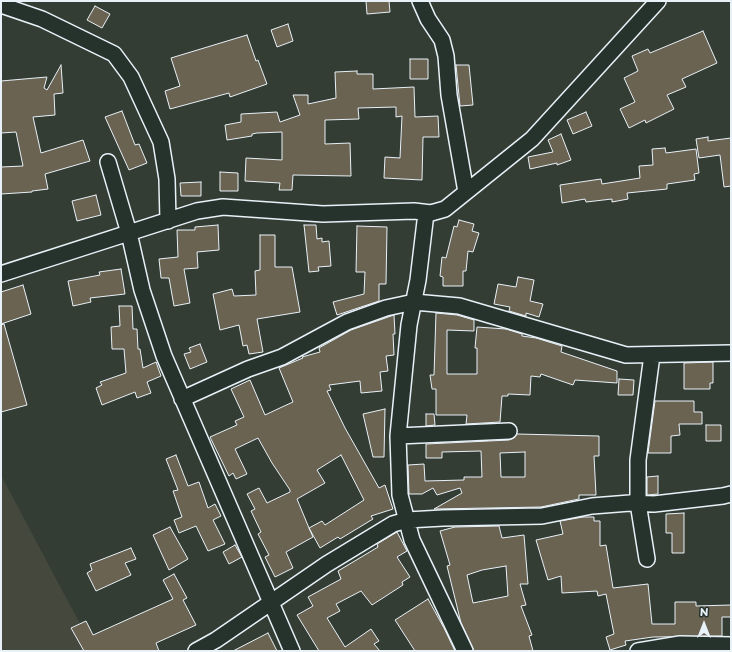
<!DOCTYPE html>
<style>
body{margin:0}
#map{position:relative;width:732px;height:652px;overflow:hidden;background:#343d34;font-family:"Playpen Sans",sans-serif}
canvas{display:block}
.frame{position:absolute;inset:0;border:2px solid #e8f1f8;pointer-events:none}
.north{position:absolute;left:684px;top:604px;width:40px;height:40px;-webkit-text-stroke:3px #26332d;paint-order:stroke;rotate:0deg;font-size:11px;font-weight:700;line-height:16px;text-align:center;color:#e8f1f8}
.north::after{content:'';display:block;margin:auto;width:14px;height:18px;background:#e8f1f8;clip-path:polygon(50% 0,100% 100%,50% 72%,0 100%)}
</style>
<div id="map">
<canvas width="732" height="652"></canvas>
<div class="frame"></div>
<div class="north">N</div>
</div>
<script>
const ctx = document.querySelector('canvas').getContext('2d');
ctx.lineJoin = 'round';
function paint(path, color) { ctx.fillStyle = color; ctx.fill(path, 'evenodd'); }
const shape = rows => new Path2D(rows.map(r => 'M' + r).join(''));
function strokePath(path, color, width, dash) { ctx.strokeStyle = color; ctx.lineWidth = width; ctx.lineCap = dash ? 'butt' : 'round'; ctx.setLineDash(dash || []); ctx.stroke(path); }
paint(shape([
 [1,475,63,592,95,651,1,651]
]), '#44483d');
const building = shape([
 [366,1,389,1,390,12,367,14,366,1],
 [95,6,110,14,102,28,87,20,95,6],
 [288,24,293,41,277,47,271,30,288,24],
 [703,31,717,63,682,79,686,87,667,95,674,109,646,123,645,120,629,128,620,109,635,102,624,78,638,71,632,56,648,49,650,53,703,31],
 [247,35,256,61,258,60,267,84,230,97,229,93,170,109,165,91,180,86,171,58,247,35],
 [410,59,428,59,428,79,410,79,410,59],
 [61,65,63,93,54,94,55,115,33,117,41,153,83,140,90,161,45,174,48,189,32,191,32,192,1,194,1,167,23,166,16,132,1,133,1,81,47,77,44,88,47,90,61,65],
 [456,65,469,65,473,105,460,106,456,65],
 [357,71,357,74,373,74,373,89,414,87,415,117,438,116,439,137,423,137,422,180,384,178,385,157,400,158,402,116,396,117,396,107,358,108,359,119,325,120,325,144,350,143,351,176,293,175,292,190,279,190,280,183,245,181,246,158,282,160,282,132,257,133,252,134,252,136,227,140,225,125,241,122,241,114,277,112,280,122,300,115,293,95,308,95,308,104,336,98,335,72,357,71],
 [122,111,135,145,139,144,147,163,129,170,105,117,122,111],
 [586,112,592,126,573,134,567,120,586,112],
 [561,134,571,160,557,165,557,163,530,169,528,157,553,152,548,140,561,134],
 [708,137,708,141,731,138,731,186,724,187,720,155,699,158,696,139,708,137],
 [665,148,666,153,696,149,699,173,694,174,695,180,667,184,667,189,627,193,628,199,612,202,612,199,586,202,585,199,562,203,560,185,601,179,602,184,640,178,639,166,653,165,652,149,665,148],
 [220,172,238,173,238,191,220,191,220,172],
 [201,182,201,196,181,196,180,183,201,182],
 [96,195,101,215,77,221,72,201,96,195],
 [459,220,474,224,472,231,479,233,473,252,468,251,466,271,463,271,463,286,443,286,443,277,440,276,442,257,446,258,454,226,457,227,459,220],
 [218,225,219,250,197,252,198,268,184,269,190,303,174,306,169,278,161,278,159,259,178,257,177,230,195,230,195,227,218,225],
 [304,225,316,225,317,239,322,238,322,242,329,241,331,266,318,267,319,271,309,272,304,225],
 [357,226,387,227,386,284,379,284,379,301,337,315,333,302,364,294,365,272,356,272,357,226],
 [260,235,275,235,275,267,292,267,300,312,257,319,263,352,249,354,247,345,243,346,239,325,220,330,213,294,232,289,234,296,256,295,255,271,260,270,260,235],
 [121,269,125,294,90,298,91,302,73,306,68,281,100,275,99,272,121,269],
 [518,277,534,280,530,301,543,304,539,317,526,313,526,316,509,311,510,307,494,304,498,284,516,287,518,277],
 [23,285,31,314,1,324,1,292,23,285],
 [119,306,132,306,133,329,137,329,138,349,140,349,143,368,156,362,161,376,147,382,151,393,137,398,135,392,102,405,96,388,102,385,100,382,126,373,124,349,112,349,111,327,120,326,119,306],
 [436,313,457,315,474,320,474,331,447,330,447,374,477,374,477,348,475,348,477,327,506,329,522,334,522,336,536,338,562,346,561,352,617,371,617,383,575,380,573,385,541,374,540,377,531,376,530,395,508,394,508,396,502,396,500,422,466,424,467,415,436,415,436,389,432,389,430,375,434,375,436,313],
 [394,315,395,334,393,334,394,355,386,356,388,371,380,372,382,391,361,393,360,381,329,385,331,390,327,391,345,428,379,488,385,485,393,509,371,516,373,519,340,539,338,537,320,548,309,528,313,537,286,552,293,568,275,577,265,557,269,555,258,534,261,532,251,511,255,509,247,494,259,488,267,503,290,492,290,490,272,463,258,438,235,449,247,474,236,479,233,473,229,476,210,437,237,425,235,421,244,417,231,389,250,380,265,415,282,407,293,402,279,368,303,358,302,357,320,352,319,348,351,330,394,315],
 [341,455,364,500,325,525,322,521,309,528,297,499,325,483,317,470,341,455],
 [4,324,27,405,1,412,1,325,4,324],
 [200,344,207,362,190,369,184,354,191,352,189,348,200,344],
 [713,362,713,383,710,383,710,389,684,389,684,363,713,362],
 [619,379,634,380,633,395,618,395,619,379],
 [655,401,694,401,694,412,702,412,702,424,679,424,680,435,671,436,671,453,648,453,655,401],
 [385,409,384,457,373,457,363,414,385,409],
 [426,414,434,414,435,425,426,426,426,414],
 [706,425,721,425,721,441,706,441,706,425],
 [517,434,599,436,599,456,594,456,596,495,579,495,579,499,541,507,434,509,462,493,460,488,437,495,433,488,422,494,409,494,408,465,424,464,425,481,464,480,464,477,482,477,481,451,442,452,442,458,426,458,426,444,509,440,514,438,517,434],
 [525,452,525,477,501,477,500,453,525,452],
 [176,455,188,486,199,482,208,508,215,504,221,516,213,520,225,544,208,551,196,526,179,533,174,520,182,517,173,491,178,490,166,459,176,455],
 [658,476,658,494,647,495,647,477,658,476],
 [684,513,684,553,672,553,672,533,666,533,666,514,684,513],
 [583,517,594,517,594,521,600,521,600,546,606,545,613,588,648,584,652,624,675,624,675,602,696,602,696,606,731,605,731,617,722,617,722,636,653,637,625,641,626,645,610,650,606,637,614,634,606,594,598,596,597,591,562,593,561,576,548,580,536,540,563,534,560,521,583,517],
 [499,526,502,538,524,535,528,584,520,584,526,605,521,606,532,635,529,636,533,651,474,651,461,623,447,566,450,565,440,531,455,527,499,526],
 [506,566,508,596,473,603,467,575,482,570,506,566],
 [170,527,188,559,169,570,153,535,170,527],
 [397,532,407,551,397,557,410,577,402,582,403,585,372,605,361,591,336,604,340,611,327,618,345,647,371,629,379,641,374,644,380,651,319,651,297,615,313,606,308,597,341,579,338,571,378,547,377,544,397,532],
 [235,545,242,557,229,564,223,552,235,545],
 [131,548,136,559,125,563,131,575,96,591,87,573,92,570,90,564,131,548],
 [174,574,187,598,183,600,196,625,156,643,159,651,84,651,71,628,86,621,93,635,173,599,163,580,174,574],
 [428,599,444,628,455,651,415,651,395,620,428,599],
 [268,633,277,651,233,651,268,633]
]);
paint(building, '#6a6352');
strokePath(building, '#e8f1f8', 1);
const minor = shape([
 [420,1,428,19,442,40,446,56,449,95,466,192],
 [1,5,42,19,114,54,131,77,161,142,167,179,168,221],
 [108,162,129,233,142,290,164,356,292,651],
 [426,213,418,280,409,325,398,436,400,495,412,540,465,651],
 [1,274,197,211,223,207,323,214,414,211,431,213,445,209,532,139,658,1],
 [182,399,248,369,282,357,347,322,386,308,414,302,459,306,626,355,731,353],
 [398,436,509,431],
 [647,559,638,503,638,460,652,355],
 [196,651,216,640,327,564,393,524,407,520,443,518,542,516,592,506,630,503,654,504,723,496,731,494],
 [638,651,680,644,731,645]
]);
strokePath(minor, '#e8f1f8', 18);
strokePath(minor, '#26332d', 15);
</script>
